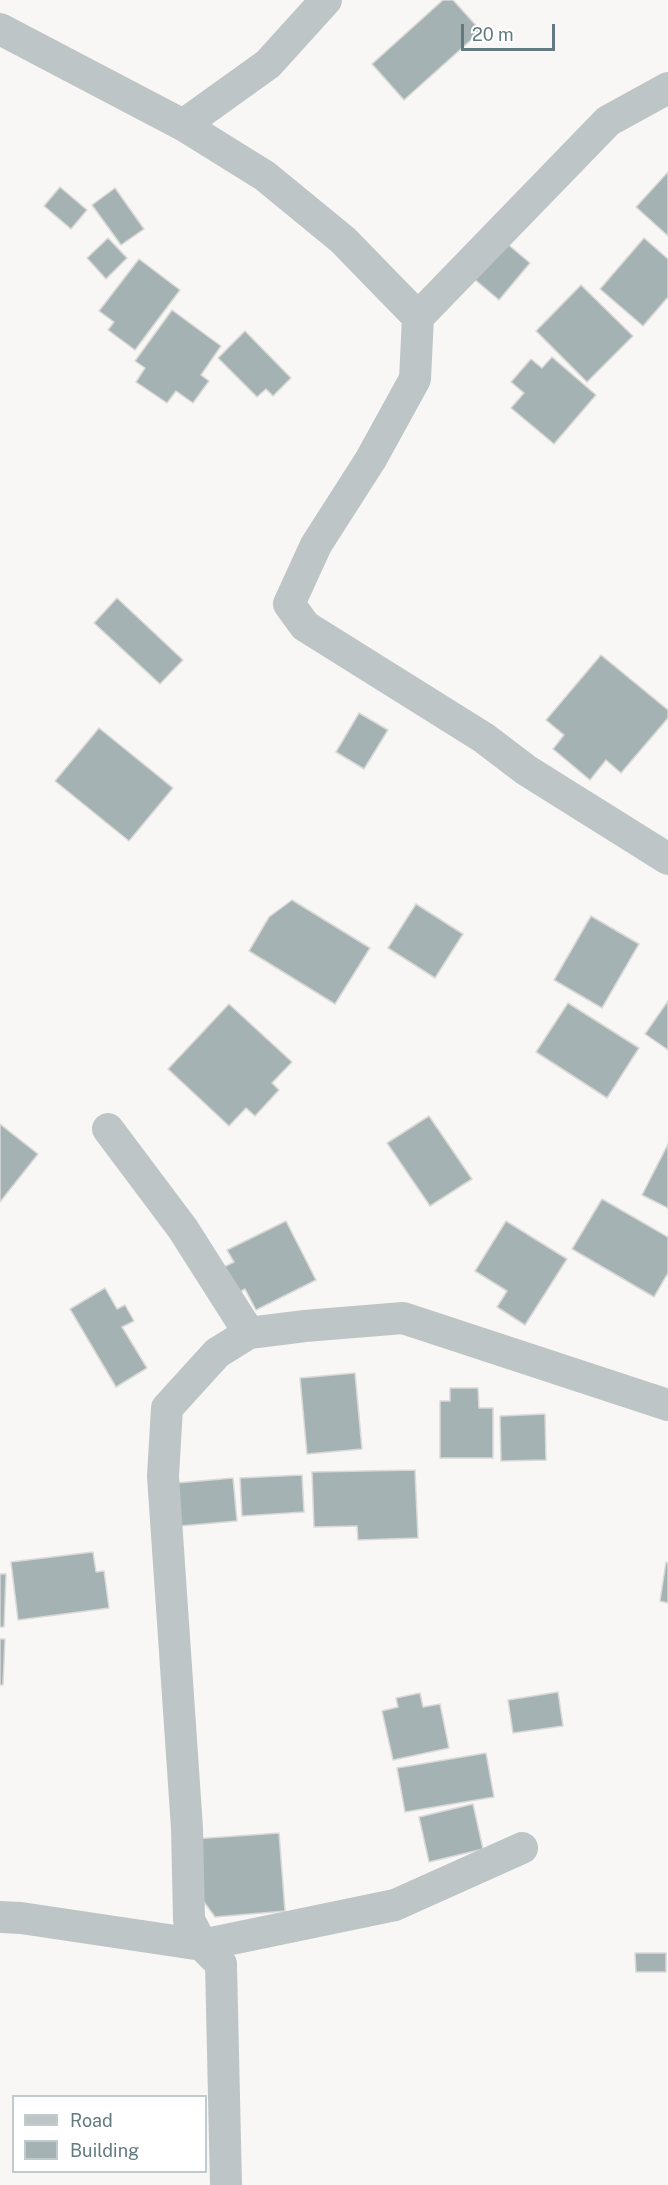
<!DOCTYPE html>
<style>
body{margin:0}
#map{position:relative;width:668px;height:2185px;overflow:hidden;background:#f8f7f5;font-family:"Public Sans",sans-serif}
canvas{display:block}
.legend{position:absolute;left:12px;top:2095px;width:195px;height:78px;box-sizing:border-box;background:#fff;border:2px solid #c1cacc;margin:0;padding:8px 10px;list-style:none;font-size:18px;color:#637a80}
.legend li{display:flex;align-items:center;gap:12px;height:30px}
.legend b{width:30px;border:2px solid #c1cacc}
.scale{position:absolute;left:461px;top:24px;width:94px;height:27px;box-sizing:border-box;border:3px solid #637a80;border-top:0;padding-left:8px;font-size:18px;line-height:21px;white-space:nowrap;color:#637a80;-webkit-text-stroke:4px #fff;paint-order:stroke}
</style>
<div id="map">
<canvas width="668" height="2185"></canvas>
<ul class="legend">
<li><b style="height:8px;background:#bec5c7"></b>Road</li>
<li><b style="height:16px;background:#a5b2b4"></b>Building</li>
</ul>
<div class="scale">20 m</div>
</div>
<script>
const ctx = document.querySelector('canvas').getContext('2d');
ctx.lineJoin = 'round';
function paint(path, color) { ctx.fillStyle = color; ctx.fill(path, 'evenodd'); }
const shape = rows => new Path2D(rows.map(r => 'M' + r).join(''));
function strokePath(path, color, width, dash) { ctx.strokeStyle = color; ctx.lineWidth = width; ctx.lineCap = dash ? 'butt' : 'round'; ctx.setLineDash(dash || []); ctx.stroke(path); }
const building = shape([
 [443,0,453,0,481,31,404,100,372,64,443,0],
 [668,172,668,236,636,207,668,172],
 [60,187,87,210,71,229,44,206,60,187],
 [115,188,144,229,121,245,92,205,115,188],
 [108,238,127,258,106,279,87,258,108,238],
 [644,238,668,259,668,297,643,326,600,289,644,238],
 [504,241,530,263,499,300,473,278,504,241],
 [139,259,180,290,135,350,108,330,114,322,99,311,139,259],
 [581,285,633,336,587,382,536,331,581,285],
 [172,310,221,346,201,375,209,381,193,403,176,391,167,403,136,382,145,368,135,361,172,310],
 [245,331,291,378,273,396,266,389,257,397,218,358,245,331],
 [552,357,596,395,554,444,511,408,524,393,511,382,531,359,542,368,552,357],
 [117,598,183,660,160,684,94,623,117,598],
 [601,655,668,710,668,718,621,773,606,760,590,780,553,749,564,735,546,720,601,655],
 [359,713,388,730,364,769,336,752,359,713],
 [99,728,173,788,129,841,55,781,99,728],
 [292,900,370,948,335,1004,249,951,269,917,292,900],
 [416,904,463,934,435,978,388,948,416,904],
 [591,916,639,944,602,1008,554,980,591,916],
 [668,1001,668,1050,645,1034,668,1001],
 [568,1003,639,1048,607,1098,536,1052,568,1003],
 [229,1004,292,1062,272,1083,279,1090,255,1116,246,1108,229,1126,168,1069,229,1004],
 [429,1116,472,1179,430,1206,387,1143,429,1116],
 [0,1124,38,1154,0,1202,0,1124],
 [668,1144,668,1208,642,1195,668,1144],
 [602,1199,668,1237,668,1273,654,1297,572,1249,602,1199],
 [286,1221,316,1280,256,1310,245,1289,236,1294,222,1268,234,1262,227,1250,286,1221],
 [506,1221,567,1259,525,1325,497,1307,507,1291,475,1271,506,1221],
 [105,1288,117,1309,125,1305,134,1321,122,1327,147,1368,116,1387,70,1309,105,1288],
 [355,1373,362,1449,307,1454,300,1378,355,1373],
 [450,1388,478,1388,479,1408,493,1408,493,1458,440,1458,440,1401,450,1401,450,1388],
 [545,1414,546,1460,501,1461,500,1416,545,1414],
 [415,1470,418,1538,358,1540,357,1526,314,1527,312,1472,415,1470],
 [302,1475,304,1512,242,1516,240,1478,302,1475],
 [233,1478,237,1521,180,1526,176,1483,233,1478],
 [93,1552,96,1572,104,1571,109,1608,18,1620,11,1562,93,1552],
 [666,1562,668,1563,668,1603,660,1601,666,1562],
 [0,1574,6,1574,4,1627,0,1627,0,1574],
 [0,1639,5,1639,3,1685,0,1685,0,1639],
 [558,1692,563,1726,513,1733,508,1700,558,1692],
 [420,1693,423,1707,440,1704,449,1748,393,1760,382,1711,398,1707,396,1698,420,1693],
 [486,1753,494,1797,405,1812,397,1768,486,1753],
 [473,1804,483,1849,429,1862,419,1817,473,1804],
 [279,1833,285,1911,215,1917,199,1895,194,1839,279,1833],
 [635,1953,666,1953,666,1972,636,1972,635,1953]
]);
paint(building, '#a5b2b4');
strokePath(building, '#d9d9d7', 1.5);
strokePath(shape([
 [0,29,183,125,265,176,343,240,418,317],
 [668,88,608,121,418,317,415,379,371,459,316,545,289,604,305,626,484,738,526,770,668,859],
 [183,125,268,64,326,0],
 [108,1129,183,1229,249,1333],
 [0,1917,21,1918,202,1945,395,1905,522,1848],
 [226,2185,221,1964,202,1945,189,1920,187,1828,163,1476,167,1408,217,1353,249,1333,305,1326,403,1318,668,1405]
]), '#bec5c7', 32);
</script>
